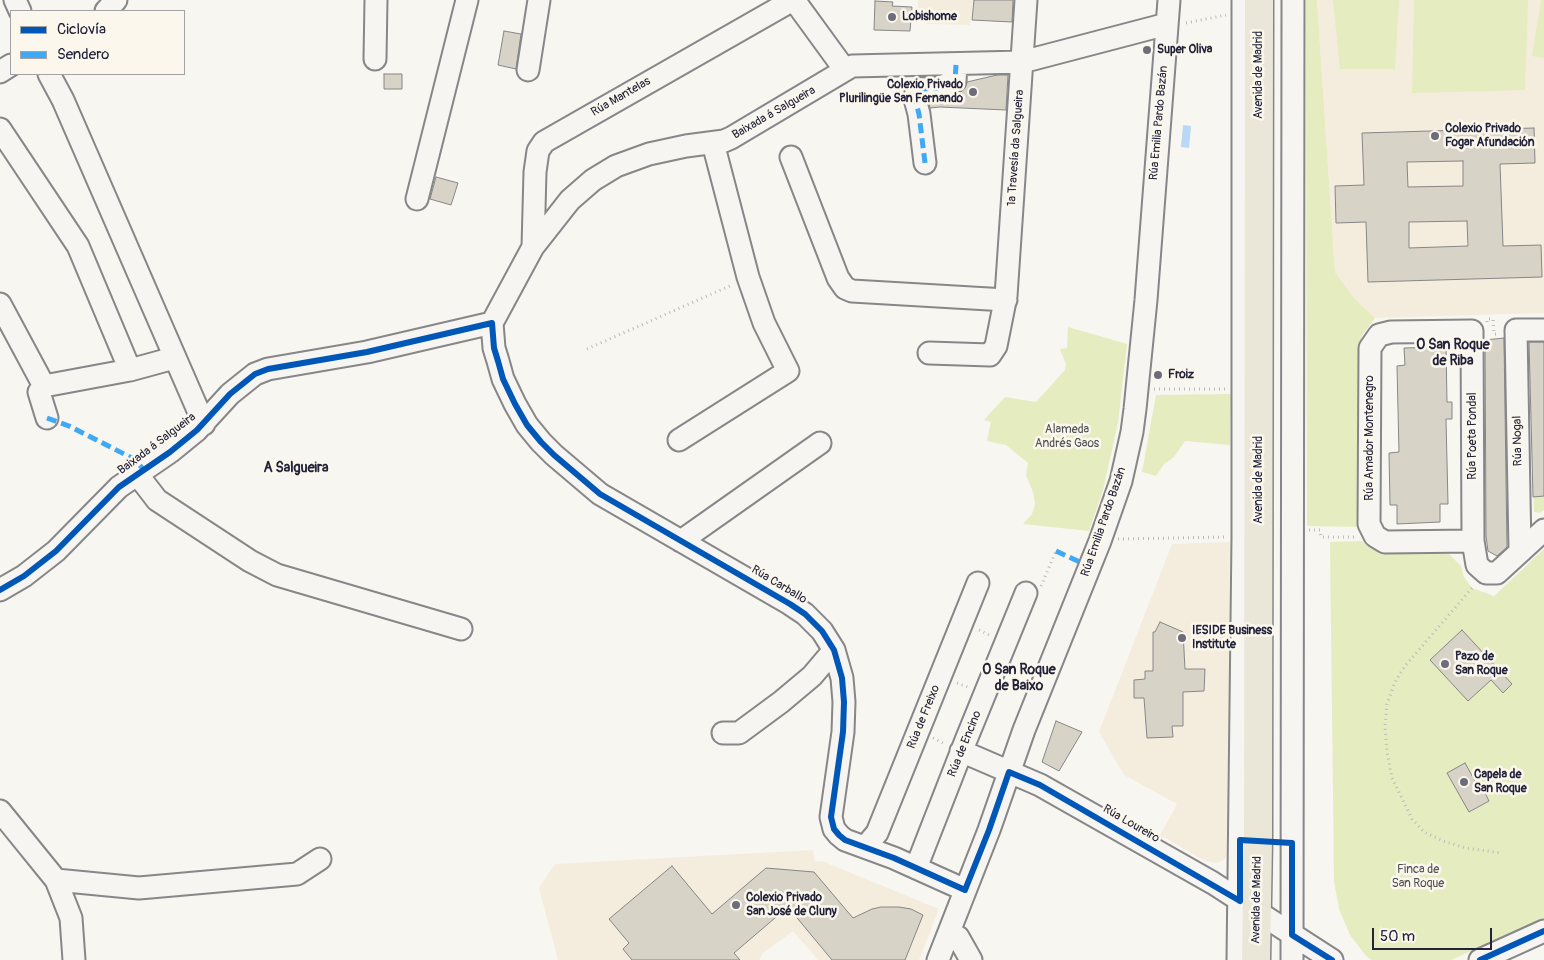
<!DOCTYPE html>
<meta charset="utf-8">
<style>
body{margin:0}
#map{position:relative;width:1544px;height:960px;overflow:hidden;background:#f8f6f0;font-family:Pangolin,sans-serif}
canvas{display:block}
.legend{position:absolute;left:10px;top:10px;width:175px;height:65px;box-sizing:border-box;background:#fbf7ec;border:1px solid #a4a2a5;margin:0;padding:6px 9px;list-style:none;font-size:15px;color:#22223b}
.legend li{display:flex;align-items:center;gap:10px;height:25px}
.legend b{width:25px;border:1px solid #a4a2a5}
.scale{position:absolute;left:1372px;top:928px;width:120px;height:22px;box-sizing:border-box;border:2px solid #22223b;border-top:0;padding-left:6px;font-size:15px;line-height:18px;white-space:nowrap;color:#22223b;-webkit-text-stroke:4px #fbf7ec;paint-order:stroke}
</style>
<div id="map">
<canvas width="1544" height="960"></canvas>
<ul class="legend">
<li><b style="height:6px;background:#0057b8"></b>Ciclovía</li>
<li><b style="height:6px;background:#3fa9f5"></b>Sendero</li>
</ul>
<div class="scale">50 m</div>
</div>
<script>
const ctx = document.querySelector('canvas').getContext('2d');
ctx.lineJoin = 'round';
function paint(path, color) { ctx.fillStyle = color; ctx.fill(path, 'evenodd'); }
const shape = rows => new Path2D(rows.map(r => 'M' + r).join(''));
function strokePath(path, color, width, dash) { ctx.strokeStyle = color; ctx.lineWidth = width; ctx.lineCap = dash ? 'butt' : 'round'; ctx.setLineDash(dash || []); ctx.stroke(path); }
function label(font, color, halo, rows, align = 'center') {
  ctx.font = font + ' Pangolin,sans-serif'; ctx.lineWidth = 5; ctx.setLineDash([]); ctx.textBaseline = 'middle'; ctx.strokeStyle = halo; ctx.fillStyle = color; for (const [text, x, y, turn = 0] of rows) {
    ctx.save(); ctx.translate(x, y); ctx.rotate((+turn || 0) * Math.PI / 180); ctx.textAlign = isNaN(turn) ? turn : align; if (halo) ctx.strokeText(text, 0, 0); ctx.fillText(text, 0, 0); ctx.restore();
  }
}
paint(shape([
 [918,0,973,0,970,25,927,24,917,18],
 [1317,0,1544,0,1544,313,1375,318,1355,299,1335,272],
 [1230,542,1228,854,1224,860,1216,863,1205,861,1164,837,1162,839,1159,837,1177,804,1124,775,1099,732,1172,544],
 [813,850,815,862,822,861,939,909,919,960,818,960,793,931,763,953,759,960,558,960,539,888,555,864]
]), '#f4edde');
paint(shape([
 [1306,0,1317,0,1335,272,1355,299,1375,318,1361,337,1363,527,1307,526],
 [1333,0,1399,0,1395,69,1340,69],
 [1414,0,1528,0,1525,90,1412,93],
 [1541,0,1544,0,1544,58,1532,56],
 [1068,327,1127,344,1118,423,1103,490,1089,531,1023,524,1032,514,1035,504,1033,492,1026,475,1028,463,1006,445,987,441,991,422,984,420,1005,397,1036,402,1065,370,1066,364,1060,349,1067,348],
 [1231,394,1230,445,1185,441,1174,457,1164,464,1156,476,1142,472,1156,395],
 [1533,486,1544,486,1544,510,1540,513,1534,512],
 [1362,541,1371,549,1449,554,1461,566,1464,577,1472,588,1494,596,1544,549,1544,918,1451,960,1372,960,1367,957,1350,935,1339,909,1334,881,1330,542],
 [1462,630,1512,684,1503,692,1491,680,1468,701,1430,660],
 [1465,763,1481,792,1484,791,1489,801,1470,812,1448,773]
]), '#e5ecbf');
paint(shape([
 [1183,125,1191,126,1189,148,1181,147]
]), '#b9d8f6');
const building = shape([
 [974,0,1013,0,1012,22,972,20,974,0],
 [875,1,893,2,892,6,912,7,910,31,874,30,875,1],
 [504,31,521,34,516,69,498,65,504,31],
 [384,74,402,74,402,89,384,89,384,74],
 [997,75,1008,75,1006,110,940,107,930,108,928,101,942,100,960,93,965,88,967,82,997,75],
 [1534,128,1535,163,1500,164,1503,246,1541,245,1542,277,1368,282,1366,222,1336,223,1335,186,1364,185,1362,133,1534,128],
 [1463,161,1463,186,1408,187,1407,162,1463,161],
 [1467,221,1468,246,1409,248,1409,222,1467,221],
 [436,177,458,183,451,205,430,199,436,177],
 [1504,338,1507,547,1497,556,1488,551,1486,536,1485,340,1504,338],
 [1529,342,1544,342,1544,496,1533,497,1529,342],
 [1446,347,1447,402,1452,402,1452,419,1446,419,1448,504,1440,504,1440,522,1397,524,1397,505,1390,505,1389,453,1399,452,1397,366,1405,365,1404,348,1446,347],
 [1160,622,1183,632,1185,669,1205,669,1204,691,1183,692,1183,726,1172,726,1173,737,1147,738,1144,698,1134,698,1134,680,1145,679,1145,671,1153,671,1153,632,1155,632,1160,622],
 [1462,630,1512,684,1503,693,1491,680,1468,701,1430,660,1462,630],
 [1056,721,1082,732,1059,771,1042,762,1056,721],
 [1465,763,1481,792,1484,791,1489,801,1469,812,1447,773,1465,763],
 [672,866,712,914,766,868,814,872,853,918,872,909,881,907,899,907,911,909,923,915,905,960,832,960,793,913,782,912,734,953,740,960,632,960,623,949,629,943,609,919,672,866]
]);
paint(building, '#d8d3c7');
strokePath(building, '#878688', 1);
const minor = shape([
 [15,0,20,11],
 [794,0,845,70],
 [106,11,116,0],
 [375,59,376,0],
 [528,70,539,0],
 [0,72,11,65],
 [49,74,63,100,204,424],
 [0,129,78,246,130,370],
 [791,157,838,278,845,288,852,291,1006,300],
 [925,163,919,114,915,99,916,92,922,89,938,88,955,81,956,65],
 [417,199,467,0],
 [533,247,535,172,538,151,544,142,793,0],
 [0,304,44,386,39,392,47,418],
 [929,353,990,355,996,346,1006,296,1026,0],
 [44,386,130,370,174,358],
 [679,440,788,371,764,323,748,277,713,143],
 [137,474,157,500,250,561,277,575,461,629],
 [681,541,820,443],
 [1473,541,1385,542,1375,536,1369,524,1370,348,1379,335,1391,332,1472,331,1473,541,1477,565,1486,573,1497,573,1544,530],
 [1520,551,1516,330,1544,330],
 [0,590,24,576,56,551,119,487,170,452,197,430,230,394,255,374,268,369,367,352,492,323],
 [723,733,739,733,781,702,812,676,834,650],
 [961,751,1040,785,1213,883,1332,960],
 [0,811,56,880,71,918,74,960],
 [865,847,877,833,978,583],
 [916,868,966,740,1026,593],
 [56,880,139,888,297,874,320,859],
 [965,890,894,858,845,840,839,835,834,829,831,817,843,732,844,702,842,678,834,650,822,631,805,614,790,604,600,494,554,455,541,442,527,425,515,404,503,379,498,361,494,348,492,323,533,247,570,200,593,180,616,166,649,154,686,146,724,141,731,138,852,66,1022,62,1167,24],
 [949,933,958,937,971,960],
 [938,960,989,830,1024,730,1100,541,1121,481,1132,432,1135,409,1146,300,1169,0],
 [1238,960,1243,537,1243,0],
 [1292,960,1293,0],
 [1480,960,1544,931]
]);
const highway = shape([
 [1256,960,1258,841,1259,0]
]);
strokePath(minor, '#878688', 25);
strokePath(highway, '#878688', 31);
strokePath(shape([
 [1186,23,1226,15],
 [1487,322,1487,319,1493,319,1494,334,1499,334],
 [587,349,732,285],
 [1154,389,1226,389],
 [1309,530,1320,530,1321,537,1357,537],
 [1118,539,1227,537],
 [1041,586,1056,551],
 [1472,588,1405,666,1395,682,1387,704,1385,727,1387,752,1392,778,1412,819,1424,832,1443,841,1466,848,1501,853],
 [979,630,991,636],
 [957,683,970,688],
 [933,738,945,744]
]), '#bcbab9', 3, [1, 4]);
strokePath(minor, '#f6f5f1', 21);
strokePath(highway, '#eae7d8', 28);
strokePath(shape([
 [925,163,919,114,915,99,916,92,922,89,938,88,955,81,956,65],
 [47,418,69,426,134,459,144,470],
 [1056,551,1082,563]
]), '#3fa9f5', 5, [10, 5]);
strokePath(shape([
 [0,590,24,576,56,551,119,487,170,452,197,430,230,394,255,374,268,369,367,352,492,323,494,348,498,361,503,379,515,404,527,425,541,442,554,455,600,494,790,604,805,614,822,631,834,650,842,678,844,702,843,732,831,817,834,829,839,835,845,840,894,858,965,890,989,830,1009,772,1040,785,1240,901],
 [1240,901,1240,840,1292,843,1292,935,1332,960],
 [1480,960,1544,931]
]), '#0057b8', 6);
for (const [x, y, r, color] of [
 [892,17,5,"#6d6c7a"],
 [1147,50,5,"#6d6c7a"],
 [973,92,5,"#6d6c7a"],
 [1435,136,5,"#6d6c7a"],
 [1158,375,5,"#6d6c7a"],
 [1182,638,5,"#6d6c7a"],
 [1445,664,5,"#6d6c7a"],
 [1464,782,5,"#6d6c7a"],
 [736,905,5,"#6d6c7a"]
]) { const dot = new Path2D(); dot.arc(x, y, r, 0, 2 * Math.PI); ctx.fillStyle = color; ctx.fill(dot); strokePath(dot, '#fbf7ec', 2); }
label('bold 12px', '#22223b', '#fbf7ec', [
 ["Lobishome",902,17],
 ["Super Oliva",1157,50],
 ["Colexio Privado",963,85,"right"],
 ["Plurilingüe San Fernando",963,99,"right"],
 ["Colexio Privado",1445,129],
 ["Fogar Afundación",1445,143],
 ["Froiz",1168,375],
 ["IESIDE Business",1192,631],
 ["Institute",1192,645],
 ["Pazo de",1455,657],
 ["San Roque",1455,671],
 ["Capela de",1474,775],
 ["San Roque",1474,789],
 ["Colexio Privado",746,898],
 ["San José de Cluny",746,912]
], 'left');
label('12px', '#22223b', '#fbf7ec', [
 ["Avenida de Madrid",1259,75,-90],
 ["Rúa Mantelas",621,97,-30],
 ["Baixada á Salgueira",774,113,-30],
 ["Rúa Emilia Pardo Bazán",1159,123,-85],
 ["1ª Travesía da Salgueira",1016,148,-86],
 ["Rúa Poeta Pondal",1473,436,-90],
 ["Rúa Amador Montenegro",1370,438,-90],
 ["Rúa Nogal",1518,441,-91],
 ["Baixada á Salgueira",157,444,-37],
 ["Avenida de Madrid",1259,480,-90],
 ["Rúa Emilia Pardo Bazán",1104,522,-71],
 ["Rúa Carballo",779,585,31],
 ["Rúa de Freixo",924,717,-68],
 ["Rúa de Encino",965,744,-68],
 ["Rúa Loureiro",1131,824,30],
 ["Avenida de Madrid",1257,900,-89]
]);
label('12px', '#4f5252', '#fbf7ec', [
 ["Alameda",1067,430],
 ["Andrés Gaos",1067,444],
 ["Finca de",1418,870],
 ["San Roque",1418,884]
]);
label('bold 14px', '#22223b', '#fbf7ec', [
 ["O San Roque",1453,345],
 ["de Riba",1453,361],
 ["A Salgueira",296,468],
 ["O San Roque",1019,670],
 ["de Baixo",1019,686]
]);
</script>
